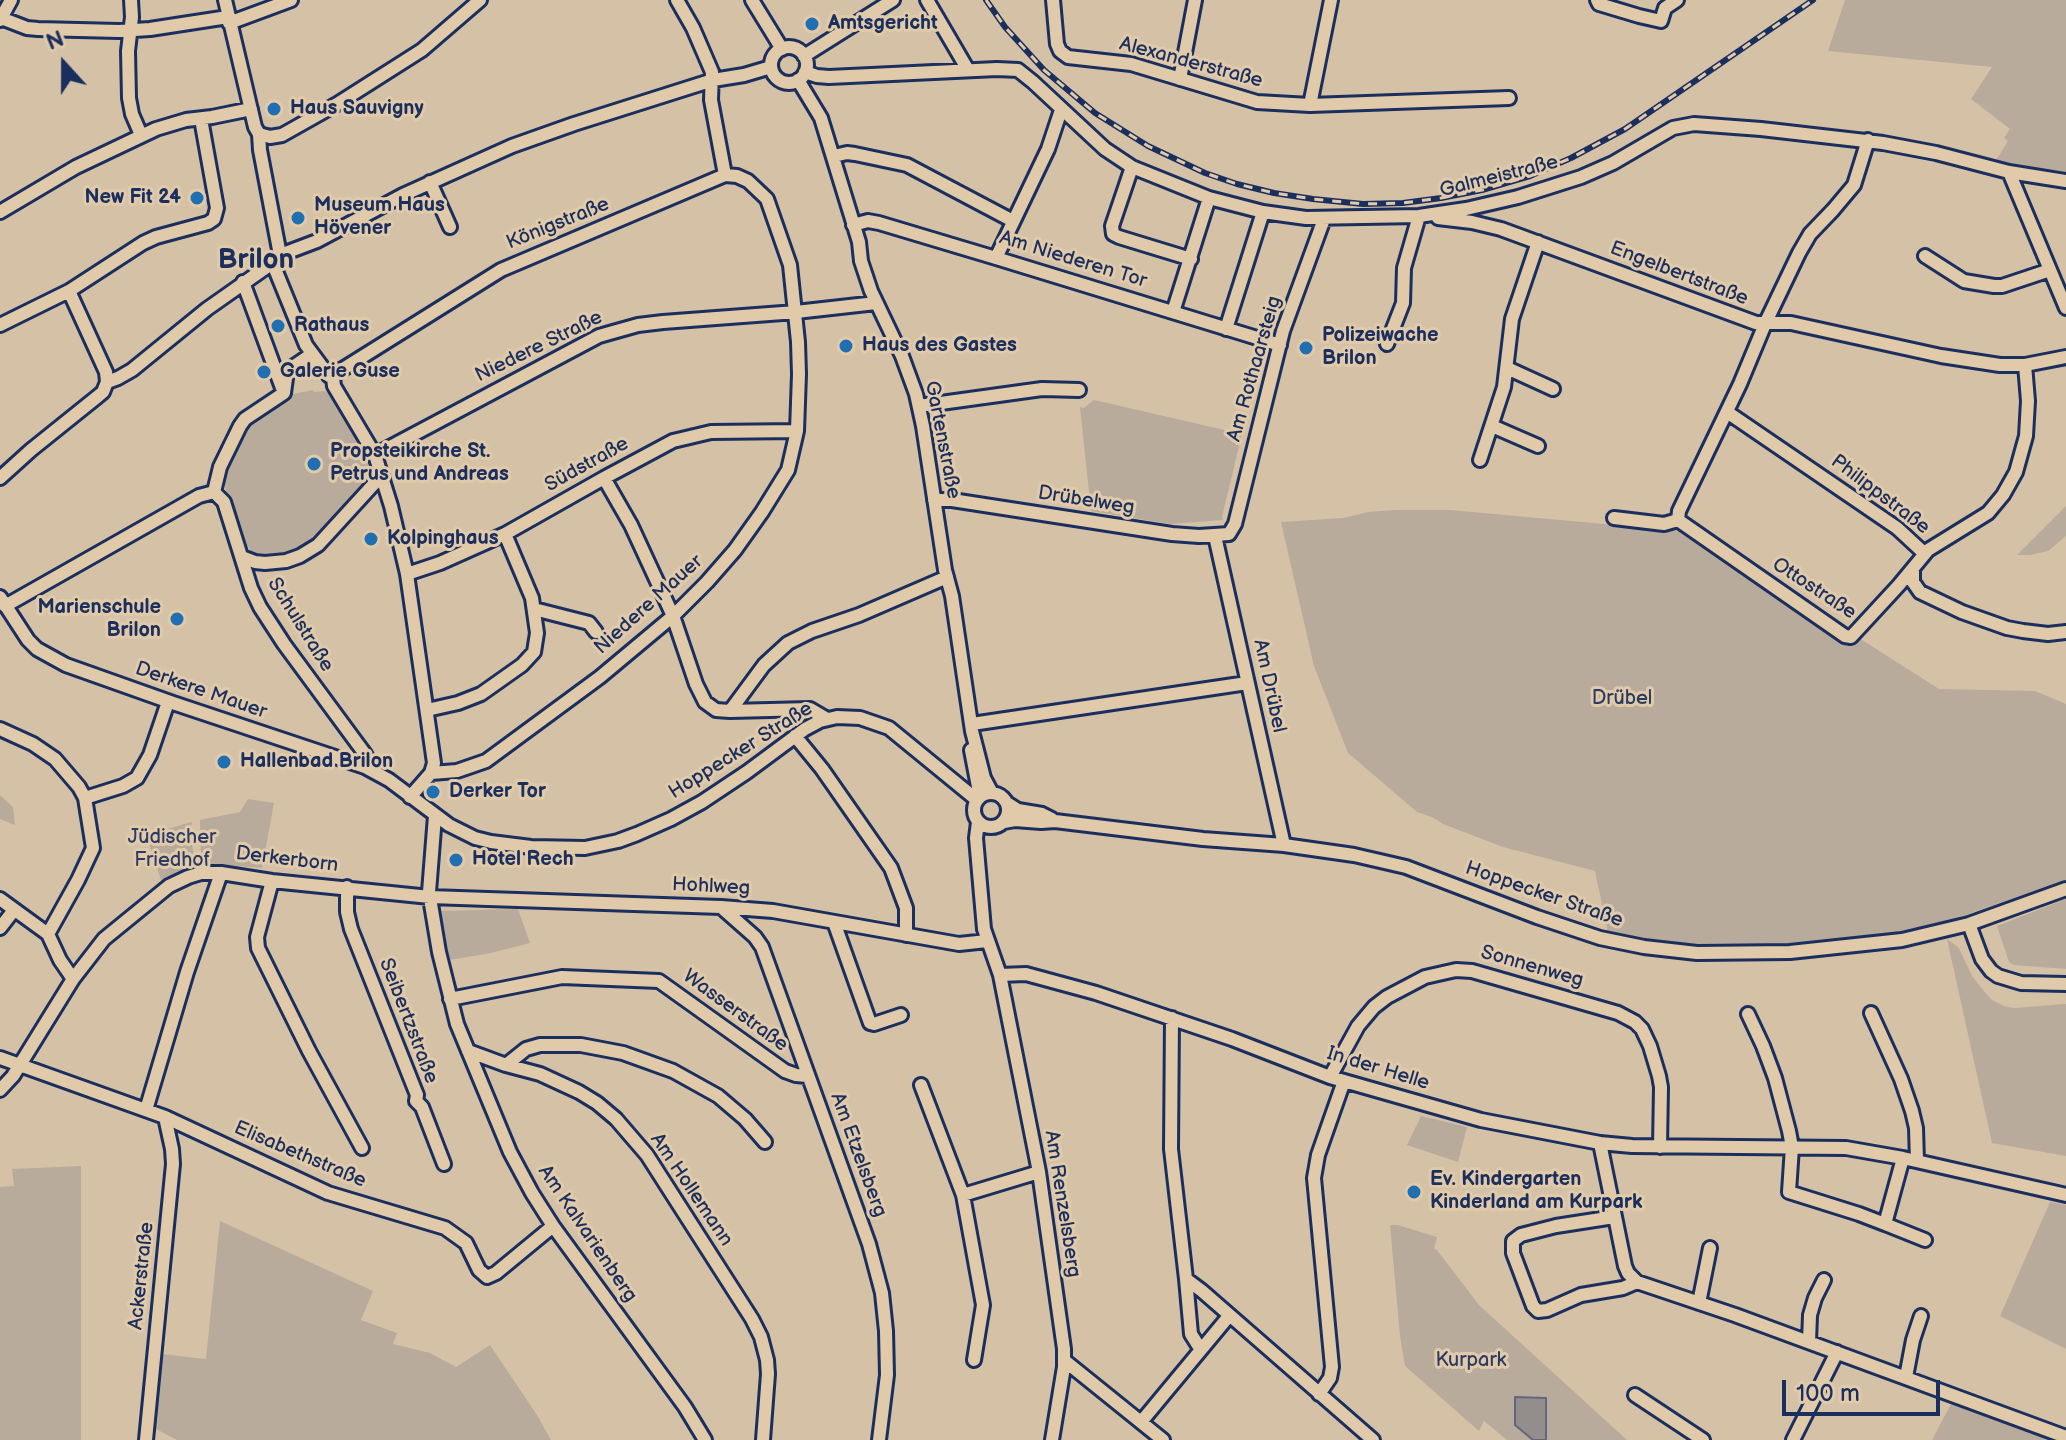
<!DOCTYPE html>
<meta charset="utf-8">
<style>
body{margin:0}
#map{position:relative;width:2066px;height:1440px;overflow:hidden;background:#d5c1a6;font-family:"Balsamiq Sans",sans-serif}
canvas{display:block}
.north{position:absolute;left:24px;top:24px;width:80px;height:80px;-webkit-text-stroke:6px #e1caaa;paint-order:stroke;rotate:339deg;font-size:22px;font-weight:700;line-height:32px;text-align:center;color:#1b2f5e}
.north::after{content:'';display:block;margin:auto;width:28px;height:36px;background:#1b2f5e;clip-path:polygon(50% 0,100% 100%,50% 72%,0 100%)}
.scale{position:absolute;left:1782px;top:1380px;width:158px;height:36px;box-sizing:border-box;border:4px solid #1b2f5e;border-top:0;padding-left:10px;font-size:24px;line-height:28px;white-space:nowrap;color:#1b2f5e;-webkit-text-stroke:6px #e1caaa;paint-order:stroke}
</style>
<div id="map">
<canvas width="2066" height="1440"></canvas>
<div class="north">N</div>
<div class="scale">100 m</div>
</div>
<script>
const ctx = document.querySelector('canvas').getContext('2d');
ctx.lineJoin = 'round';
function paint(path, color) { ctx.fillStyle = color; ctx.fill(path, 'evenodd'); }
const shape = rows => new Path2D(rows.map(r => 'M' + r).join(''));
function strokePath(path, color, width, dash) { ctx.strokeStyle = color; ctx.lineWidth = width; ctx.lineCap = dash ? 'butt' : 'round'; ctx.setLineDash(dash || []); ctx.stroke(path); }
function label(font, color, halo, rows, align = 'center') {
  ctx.font = font + ' "Balsamiq Sans",sans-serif'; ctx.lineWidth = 6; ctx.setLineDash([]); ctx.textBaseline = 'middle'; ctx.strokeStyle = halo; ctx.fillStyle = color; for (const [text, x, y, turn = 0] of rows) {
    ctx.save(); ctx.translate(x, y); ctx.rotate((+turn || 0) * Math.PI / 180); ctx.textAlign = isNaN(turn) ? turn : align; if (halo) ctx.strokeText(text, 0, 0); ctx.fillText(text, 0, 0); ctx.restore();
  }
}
paint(shape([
 [1845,0,2066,0,2066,178,1995,162,2008,141,2004,138,2010,129,1971,99,1992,67,1828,51],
 [313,390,314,392,324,391,328,393,363,449,368,464,365,486,330,527,306,548,286,556,264,559,251,551,244,541,227,497,224,479,225,469,236,442,254,418,288,395],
 [1094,400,1242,434,1222,517,1223,520,1170,524,1091,511,1080,407,1084,408],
 [2066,506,2066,536,2048,551,2030,555,2017,555],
 [1395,510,1450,510,1681,531,1700,544,1704,545,1840,638,1859,638,1939,689,2035,691,2066,704,2066,880,1928,928,1845,939,1845,941,1757,948,1700,947,1608,933,1595,871,1503,847,1443,824,1432,817,1417,812,1348,753,1314,666,1281,522,1343,518,1368,512],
 [0,795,13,807,15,825,0,819],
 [248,799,274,803,262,868,201,863,200,820,240,812],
 [192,822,190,834,196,867,179,872,162,883,146,835],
 [2066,899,2066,969,2014,965,2009,962,1997,926],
 [518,909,530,943,491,953,449,960,438,911],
 [1947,939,1959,948,1972,976,1984,991,1992,1000,2004,1006,2014,1008,2066,1004,2066,1156,1992,1143],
 [1421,1116,1467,1127,1458,1162,1407,1145],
 [81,1166,81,1440,0,1440,0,1187,14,1186,12,1169],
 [2050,1202,2066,1205,2066,1349,2000,1316],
 [220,1221,373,1291,361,1320,397,1333,393,1344,430,1353,456,1367,490,1345,537,1415,551,1440,177,1440,154,1428,161,1354,206,1359],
 [1390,1225,1398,1225,1437,1237,1434,1249,1437,1250,1479,1305,1627,1440,1546,1440,1546,1398,1515,1425,1533,1440,1507,1440,1484,1421,1479,1431,1405,1366,1400,1336],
 [1952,1402,1997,1417,2057,1440,1932,1440]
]), '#b9ab9b');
const water = shape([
 [1515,1397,1546,1398,1546,1440,1533,1440,1515,1425,1515,1397]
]);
paint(water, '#938d8c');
strokePath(water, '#63677a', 2);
const minor = shape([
 [131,0,132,17,128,51,129,98,132,114,141,135],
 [225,0,255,127,259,134,260,150,280,255],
 [677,0,693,28,712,72,711,100,725,175],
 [752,0,782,49],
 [927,0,968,70],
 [1053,0,1057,44,1060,51,1068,57,1131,64,1257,102,1310,105,1509,98],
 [1597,0,1599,4,1639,16,1661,21,1665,8,1677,0],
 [1,18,27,28,38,29,119,31,150,29,228,17],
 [0,20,11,0],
 [229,23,291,0],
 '771 65a18 18 0 1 1 36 0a18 18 0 1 1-36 0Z',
 [804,56,893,0],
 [805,72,817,76,829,77,997,69,1018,70,1033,82,1105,149,1132,167,1209,198,1263,212,1306,218,1419,216,1466,209,1518,197,1581,177,1613,163,1673,128,1694,124,1761,129,1883,143,1936,153,2009,172,2066,181],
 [1180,79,1195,0],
 [798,80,821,118,859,242,861,261,871,291,902,356,916,394,923,426,945,570,952,596,972,731,984,778,992,793],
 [1310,105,1331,0],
 [259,134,270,137,282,135,337,104,422,50,480,0],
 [834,156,847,153,855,154,907,165,1013,221],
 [1132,167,1112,226,1113,234,1119,237,1191,259],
 [2009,172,2066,308],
 [430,182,450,227],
 [0,212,76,167,156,129,186,120,212,117,251,109],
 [1438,218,1472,222,1501,229,1756,323,1791,323,1941,356,2000,365,2025,365,2066,357],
 [853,225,868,221,879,223,996,258,1280,345],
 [280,255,317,241,403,195,512,146,574,124,713,80,744,75,771,67],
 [1925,256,1964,281,1994,286,2002,286,2050,270],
 [996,258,1048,149,1061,110],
 [273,264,306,345,329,376,333,378,334,386,375,455,391,506,407,574,434,763,431,773,410,797],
 [243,282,282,388],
 [69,291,106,372,107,382],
 [1173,312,1209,198],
 [0,325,69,291,143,243,156,237,208,223,214,219,217,208,201,119],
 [1226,329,1263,212],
 [1387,344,1403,303,1404,268,1419,216],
 [1507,368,1553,389],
 [333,378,338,372,501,270,725,175,737,176,748,181,767,199,790,265,798,342,799,374,797,431,788,470,762,512,735,550,707,582,673,616,600,677,486,761,457,771,431,773],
 [919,406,1042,389,1079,390],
 [1727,412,1897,528,1924,553],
 [1492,426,1538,446],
 [375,455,599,336,613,332,638,325,663,322,796,312,876,303],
 [1480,460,1504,387,1512,319,1538,242],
 [0,478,31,450,97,397,103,392,107,382,118,378,132,370,207,309,278,259],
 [604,478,631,525,673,616,696,684,705,702,716,710,730,711,810,709,827,719],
 [214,492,224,502,251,588,260,607,284,644,365,754,373,770],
 [214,492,220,467,240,426,245,419,284,393,287,371,312,354],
 [934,500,952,500,1172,534,1199,536,1229,534,1235,524,1283,331,1324,219],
 [1614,518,1664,524,1678,520],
 [1678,520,1845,636,1851,637,1899,585,1928,550,1988,513,2003,495,2016,472,2026,436,2028,401,2025,365],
 [1678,520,1679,511,1740,384,1765,324,1799,253,1810,234,1833,210,1854,185,1868,140],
 [1215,536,1284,845],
 [242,557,255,562,265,563,286,561,300,556,318,545,382,475],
 [1913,568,1913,582,1920,592,1962,612,2007,628,2023,631,2048,634,2066,632],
 [407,574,440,563,505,534,604,478,673,441,711,432,797,431],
 [0,597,28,640,37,649,66,665,173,703,365,767,389,780,449,825,475,838,491,842,531,847,585,848,618,841,637,834,671,819,702,802,747,772,805,729,820,721,837,717,860,718,889,728,977,800],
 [5,606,199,496,214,492],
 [534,609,589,623,596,632],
 [427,710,458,703,481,694,522,665,534,652,537,633,532,598,505,534],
 [730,711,764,665,788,643,812,631,859,615,947,577],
 [972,724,1247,683],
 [0,729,33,744,55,759,79,787,85,798,93,848,78,880,48,934],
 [795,736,822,769,891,868,906,908,906,935],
 [971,750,980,797],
 '974 810a17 17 0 1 1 34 0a17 17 0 1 1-34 0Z',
 [85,798,123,786,137,778,150,755,168,702],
 [1007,803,1018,810,1042,814,1052,819],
 [435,816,429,892,439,952,457,1024,510,1152,532,1193,553,1226,685,1407,705,1440],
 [978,822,976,838,984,929,1000,975,1039,1172,1064,1349,1064,1367,1052,1440],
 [1004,822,1015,820,1041,822,1055,821,1203,839,1284,845,1354,855,1406,867,1537,917,1600,938,1644,947,1697,953,1790,952,1902,940,1969,924,2066,889],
 [272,881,257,937,258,948,309,1051,362,1148],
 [347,887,347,912,351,929,417,1095,416,1101,422,1107,444,1164],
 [0,899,48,934,60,960,73,979],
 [721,907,755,937,762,947,869,1244,882,1293,886,1331,887,1375,879,1440],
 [834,922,870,1023,874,1024,901,1015],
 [1969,924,1982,959,1991,971,1998,976,2021,983,2066,984],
 [0,928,14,910],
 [1000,975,1026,974,1096,993,1232,1039,1330,1077,1481,1120,1600,1143,1632,1146,1846,1148,1903,1158,2066,1195],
 [450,999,562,977,659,981,785,1071,796,1075,807,1076],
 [1871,1013,1901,1079,1912,1111,1916,1128,1917,1161],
 [1748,1014,1763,1046,1775,1078,1789,1131,1792,1147,1789,1192,1859,1214,1885,1224],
 [1172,1018,1171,1149,1186,1279,1202,1291,1373,1440],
 [468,1051,506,1065,540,1074,579,1092,597,1103,616,1119,647,1155,752,1319,761,1337,767,1360,768,1374,763,1440],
 [0,1058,165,1117,328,1193,445,1228,466,1243,479,1270,487,1277,496,1273,553,1226],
 [506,1065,526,1049,540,1045,581,1045,623,1053,673,1071,718,1096,745,1119,765,1142],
 [1330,1077,1358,1026,1374,1007,1387,997,1425,977,1456,970,1472,971,1618,1013,1635,1022,1642,1029,1650,1046,1659,1076,1661,1087,1660,1147],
 [921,1085,963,1195,983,1305,974,1360],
 [0,1090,13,1076,73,979,104,939,169,886,188,877,201,873,221,873,272,881,430,897,721,907,773,911,959,944,987,941],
 [146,1110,187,972,221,873],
 [1600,1143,1625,1266,1628,1273,1637,1282,1735,1315,2066,1437],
 [1903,1158,1885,1224,1925,1240],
 [963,1195,1039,1172],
 [1614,1217,1556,1226,1521,1235,1513,1241,1513,1253,1533,1306,1538,1311,1547,1310,1581,1295,1623,1288,1637,1282],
 [1186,1279,1191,1334,1201,1350],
 [1699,1303,1710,1248],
 [1809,1342,1810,1315,1815,1298,1824,1280],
 [1065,1361,1163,1440],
 [1906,1377,1913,1340,1921,1316],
 [1319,1394,1330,1378,1332,1367,1314,1178,1318,1155,1344,1081],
 [1635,1395,1703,1440],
 [1141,1422,1229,1316],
 [146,1440,173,1164,172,1149,165,1117],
 [1793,1440,1837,1352]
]);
strokePath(minor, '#1b2f5e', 18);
strokePath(minor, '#e1caaa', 12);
const rail = shape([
 [986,0,1005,27,1044,70,1095,113,1148,146,1205,173,1237,184,1274,193,1313,199,1363,204,1403,203,1441,198,1482,190,1530,176,1571,158,1625,129,1813,0]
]);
strokePath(rail, '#1b2f5e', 6);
strokePath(rail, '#e1caaa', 3, [9]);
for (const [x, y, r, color] of [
 [812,24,8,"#1f6fb2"],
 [274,109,8,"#1f6fb2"],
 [197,198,8,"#1f6fb2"],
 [298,218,8,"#1f6fb2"],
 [278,326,8,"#1f6fb2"],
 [846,346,8,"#1f6fb2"],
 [1306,348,8,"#1f6fb2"],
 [264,372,8,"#1f6fb2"],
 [314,464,8,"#1f6fb2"],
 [371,539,8,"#1f6fb2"],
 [177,619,8,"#1f6fb2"],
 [224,762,8,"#1f6fb2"],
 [433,792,8,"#1f6fb2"],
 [456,860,8,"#1f6fb2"],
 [1414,1192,8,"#1f6fb2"]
]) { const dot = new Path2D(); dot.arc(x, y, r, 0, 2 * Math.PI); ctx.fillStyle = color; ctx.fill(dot); strokePath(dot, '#e1caaa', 3); }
label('bold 20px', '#1b2f5e', '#e1caaa', [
 ["Amtsgericht",828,24],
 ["Haus Sauvigny",290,109],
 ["New Fit 24",181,198,"right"],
 ["Museum Haus",314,206],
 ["Hövener",314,229],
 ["Rathaus",294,326],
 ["Polizeiwache",1322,336],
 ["Brilon",1322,359],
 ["Haus des Gastes",862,346],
 ["Galerie Guse",280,372],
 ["Propsteikirche St.",330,452],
 ["Petrus und Andreas",330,475],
 ["Kolpinghaus",387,539],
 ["Marienschule",161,608,"right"],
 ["Brilon",161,631,"right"],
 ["Hallenbad Brilon",240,762],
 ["Derker Tor",449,792],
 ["Hotel Rech",472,860],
 ["Ev. Kindergarten",1430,1180],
 ["Kinderland am Kurpark",1430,1203]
], 'left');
label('20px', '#1b2f5e', '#e1caaa', [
 ["Alexanderstraße",1191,63,15],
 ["Galmeistraße",1499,177,-14],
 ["Königstraße",558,224,-22],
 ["Am Niederen Tor",1073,260,17],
 ["Engelbertstraße",1679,274,21],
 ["Niedere Straße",539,347,-26],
 ["Am Rothaarsteig",1255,369,-74],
 ["Gartenstraße",942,440,79],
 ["Südstraße",587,465,-29],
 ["Philippstraße",1880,495,37],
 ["Drübelweg",1086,501,9],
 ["Ottostraße",1814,589,33],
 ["Niedere Mauer",649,605,-42],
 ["Schulstraße",300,625,58],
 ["Am Drübel",1269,686,78],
 ["Derkere Mauer",201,691,19],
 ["Hoppecker Straße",741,751,-32],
 ["Derkerborn",287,860,7],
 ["Hohlweg",711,887,3],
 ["Hoppecker Straße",1544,895,19],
 ["Sonnenweg",1532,967,16],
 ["Wasserstraße",735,1011,36],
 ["Seibertzstraße",408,1021,69],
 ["In der Helle",1378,1069,17],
 ["Elisabethstraße",300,1155,23],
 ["Am Etzelsberg",858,1155,70],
 ["Am Hollemann",691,1190,56],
 ["Am Renzelsberg",1062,1204,81],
 ["Am Kalvarienberg",587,1234,56],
 ["Ackerstraße",142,1276,-84]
]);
label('20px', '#2b3b64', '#e1caaa', [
 ["Drübel",1622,699],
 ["Jüdischer",172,838],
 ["Friedhof",172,861],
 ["Kurpark",1471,1361]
]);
label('bold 28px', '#1b2f5e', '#e1caaa', [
 ["Brilon",256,261]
]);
</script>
